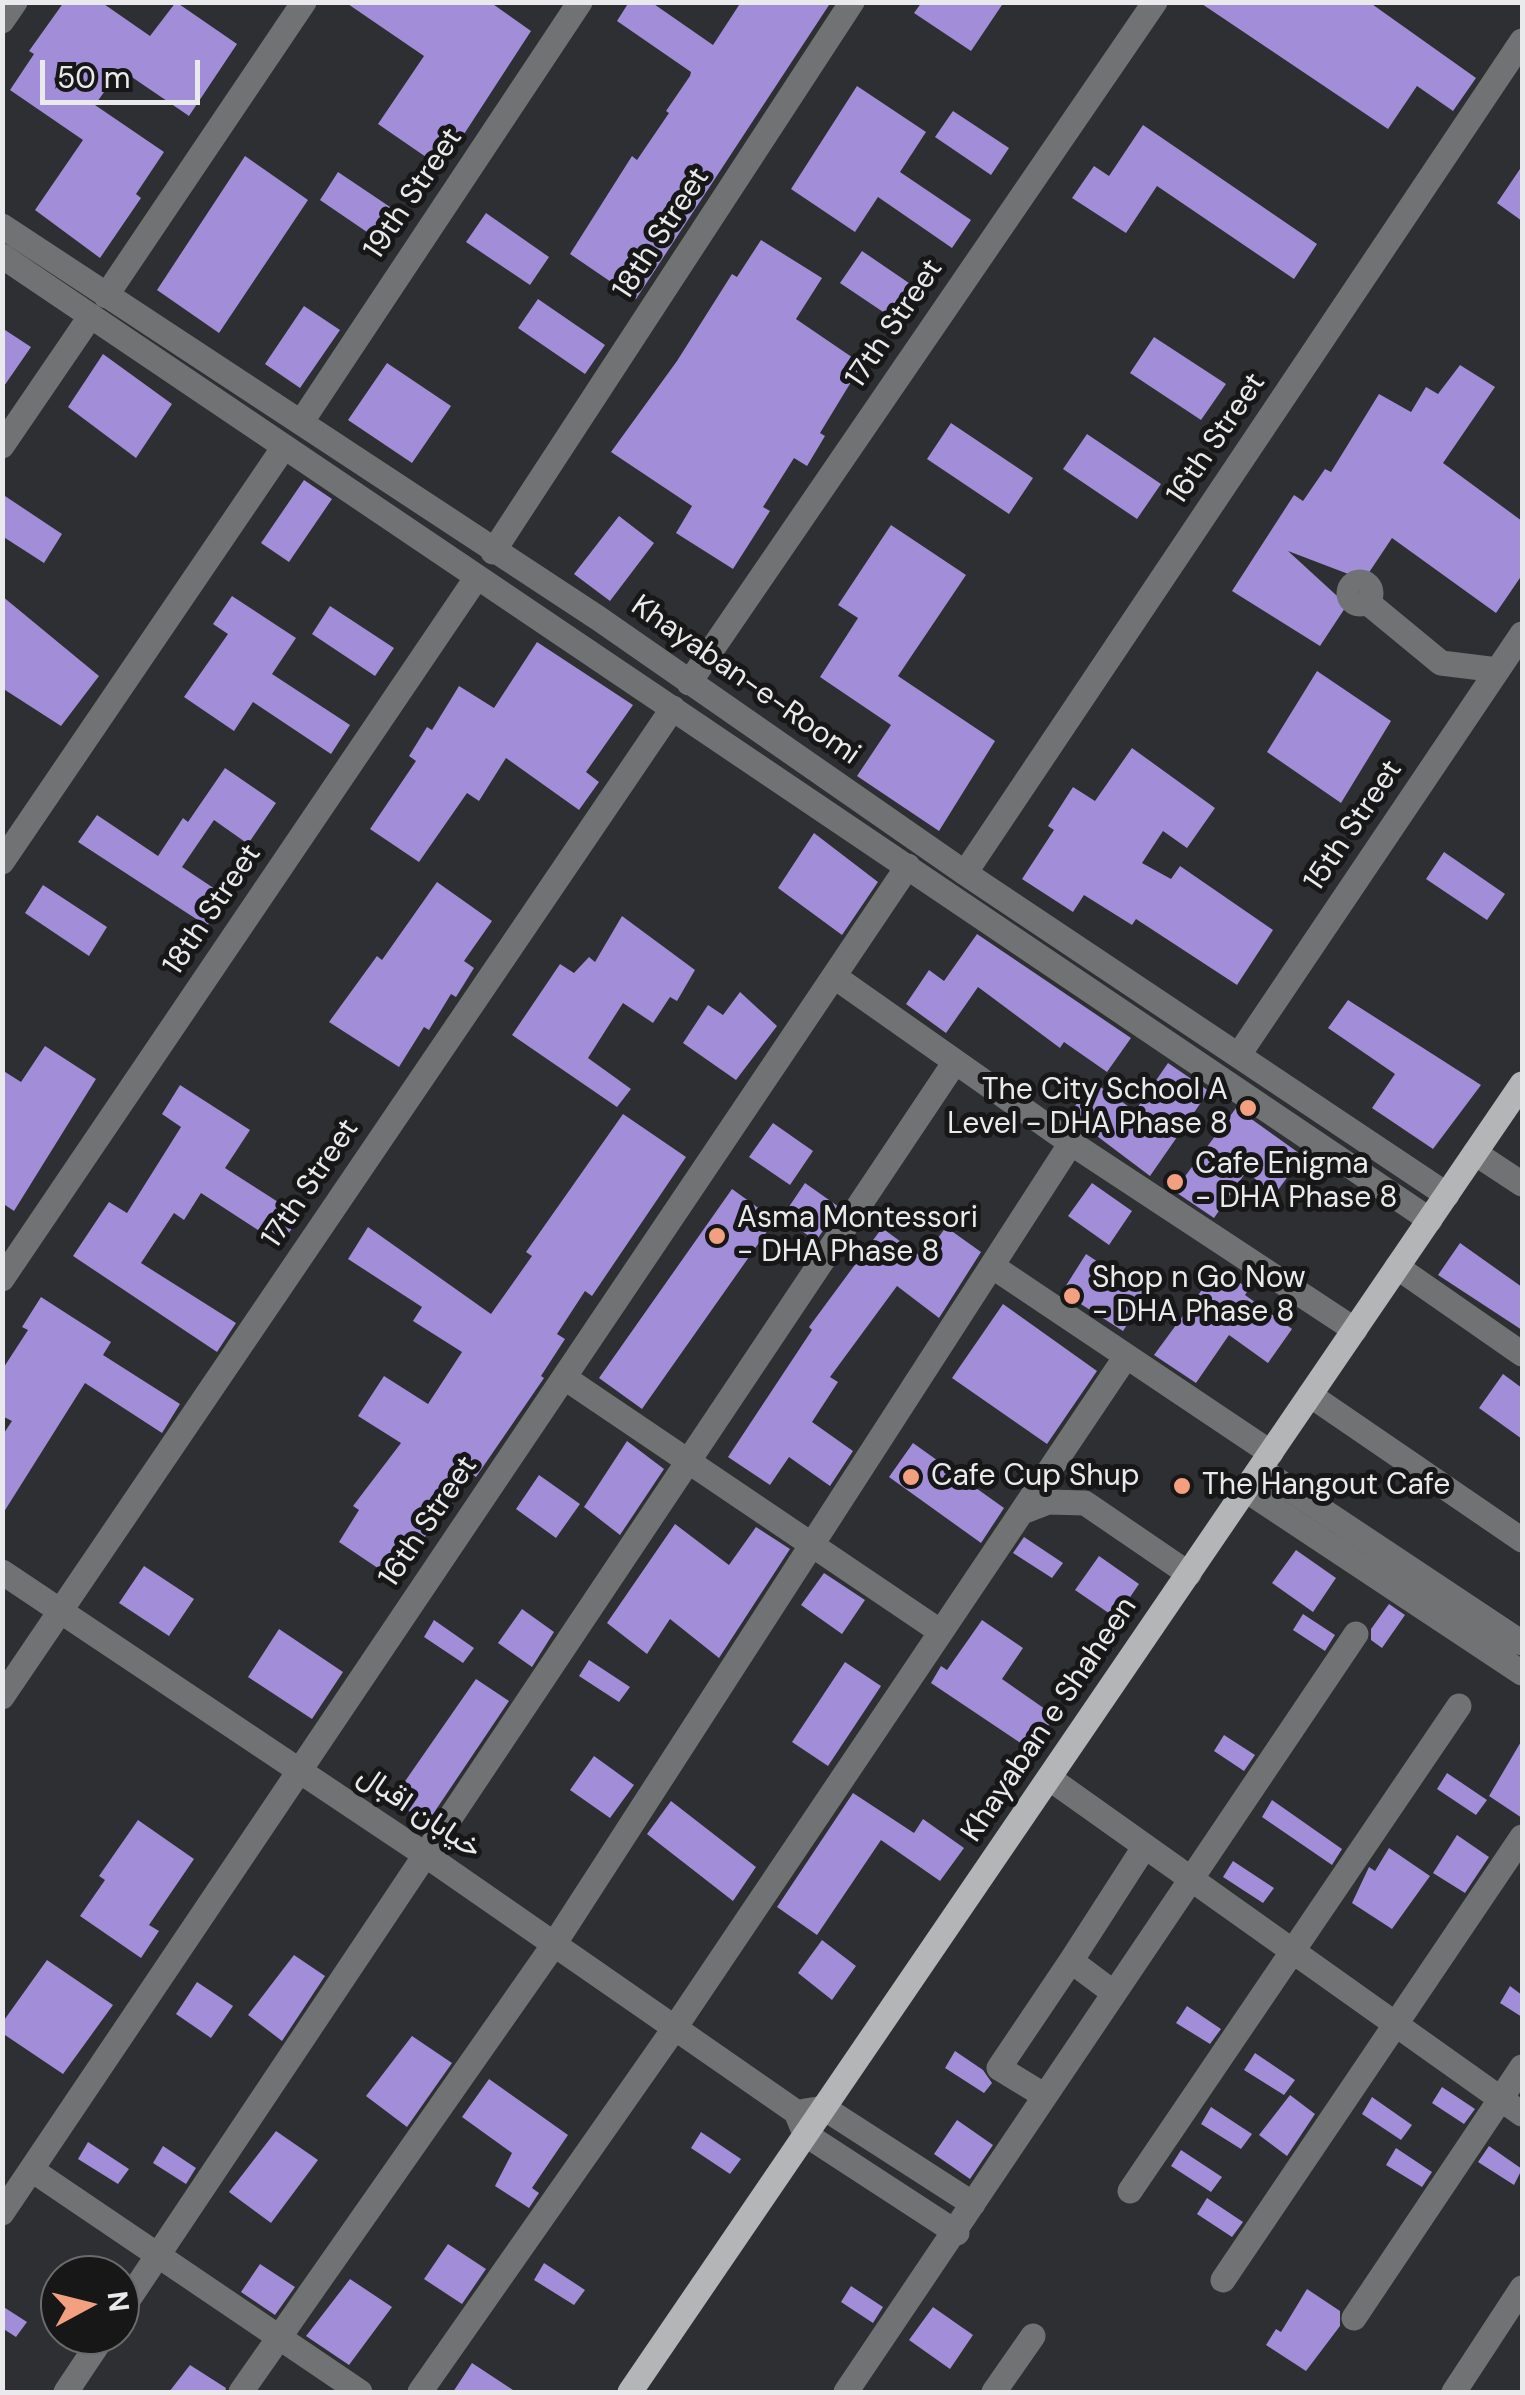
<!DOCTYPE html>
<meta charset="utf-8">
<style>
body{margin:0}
#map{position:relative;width:1525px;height:2395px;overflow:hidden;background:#2e2f32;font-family:"DM Sans",sans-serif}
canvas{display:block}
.frame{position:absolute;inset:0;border:5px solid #eaeaec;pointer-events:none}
.north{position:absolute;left:40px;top:2255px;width:100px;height:100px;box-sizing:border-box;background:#171718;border:2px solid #6b6b6d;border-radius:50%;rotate:83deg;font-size:28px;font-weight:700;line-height:40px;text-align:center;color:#eaeaec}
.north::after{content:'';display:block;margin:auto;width:35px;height:45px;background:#f2a080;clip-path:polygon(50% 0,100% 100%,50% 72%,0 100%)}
.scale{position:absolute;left:40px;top:60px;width:160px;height:45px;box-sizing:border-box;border:5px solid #eaeaec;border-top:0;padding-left:12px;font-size:30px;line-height:35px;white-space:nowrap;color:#eaeaec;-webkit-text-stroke:8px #171718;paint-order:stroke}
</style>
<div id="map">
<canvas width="1525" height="2395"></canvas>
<div class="frame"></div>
<div class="north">N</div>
<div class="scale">50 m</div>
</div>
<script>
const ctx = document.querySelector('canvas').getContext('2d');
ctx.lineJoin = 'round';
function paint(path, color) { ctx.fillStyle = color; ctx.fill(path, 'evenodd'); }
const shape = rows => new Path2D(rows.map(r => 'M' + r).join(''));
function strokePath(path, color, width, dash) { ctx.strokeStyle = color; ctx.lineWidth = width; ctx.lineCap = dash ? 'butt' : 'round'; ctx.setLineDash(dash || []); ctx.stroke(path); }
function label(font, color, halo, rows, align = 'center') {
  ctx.font = font + ' "DM Sans",Vazirmatn,sans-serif'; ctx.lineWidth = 10; ctx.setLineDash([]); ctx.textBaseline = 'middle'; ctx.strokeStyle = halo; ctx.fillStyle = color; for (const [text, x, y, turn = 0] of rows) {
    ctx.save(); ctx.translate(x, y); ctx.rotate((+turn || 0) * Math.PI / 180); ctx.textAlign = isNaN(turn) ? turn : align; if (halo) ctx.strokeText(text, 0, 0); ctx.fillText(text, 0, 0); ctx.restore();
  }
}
paint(shape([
 [64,2,101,2,150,36,176,2,237,44,189,116,120,69,95,105,164,152,136,194,141,198,100,258,35,210,83,140,10,90,34,54,29,51],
 [345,2,490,2,531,31,442,168,378,124,424,56],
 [629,2,651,2,713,45,741,2,831,2,636,299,570,254,632,156,637,160,669,113,666,111,690,76,691,72,617,21],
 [922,2,1004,2,971,51,914,13],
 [1199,2,1369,2,1476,78,1453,111,1417,86,1388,129],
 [857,86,926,132,900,172,971,220,952,248,878,197,855,232,791,189],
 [953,111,1009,148,991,175,935,137],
 [1143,125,1317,244,1294,279,1157,186,1126,233,1072,198,1094,166,1109,176],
 [245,156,308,200,219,333,157,290],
 [1522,166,1522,221,1497,203],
 [338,172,402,215,383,243,320,200],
 [486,213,549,257,530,285,466,242],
 [761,240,822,278,796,319,862,364,820,433,825,436,807,466,794,458,763,507,770,511,733,569,676,533,692,506,611,452,677,361,732,274,737,277],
 [862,251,925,294,904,326,840,283],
 [538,299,605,345,585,374,518,328],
 [304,306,340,330,300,388,265,364],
 [2,328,31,347,2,389],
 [1154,337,1226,384,1201,420,1130,373],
 [103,354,172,404,136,458,68,407],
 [387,363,451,406,412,463,348,420],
 [1460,365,1495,387,1443,463,1522,521,1522,575,1496,613,1392,538,1364,580,1288,551,1347,605,1320,646,1232,591,1294,495,1303,501,1325,469,1331,472,1379,394,1411,412,1426,387,1438,394],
 [951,423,1033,478,1009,514,927,459],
 [1087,434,1161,484,1137,519,1063,469],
 [304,480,332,499,289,562,261,543],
 [2,494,62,534,44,563,2,536],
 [619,516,654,543,610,601,574,574],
 [891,525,966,575,898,676,995,741,939,831,857,776,891,725,820,677,858,618,838,605],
 [2,596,99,676,61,726,2,688],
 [232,596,296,638,272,674,350,725,331,754,253,702,234,731,184,697,228,634,213,624],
 [330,606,394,648,375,676,312,634],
 [537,642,633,705,586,772,599,782,579,810,506,758,479,801,467,793,419,862,370,829,416,761,409,756,427,727,432,730,459,686,494,708],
 [1317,671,1391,721,1341,803,1267,752],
 [1132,748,1215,808,1187,848,1163,831,1142,863,1171,879,1180,866,1273,930,1237,985,1136,919,1132,925,1084,895,1073,912,1022,879,1054,830,1048,826,1073,787,1095,801],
 [225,768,276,803,248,844,214,820,182,867,227,897,207,926,78,842,97,815,158,856,183,818,188,822],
 [814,833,878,882,842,935,778,888],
 [1444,852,1505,894,1487,920,1426,879],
 [437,882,492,921,464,961,474,968,456,997,451,994,429,1030,424,1027,399,1067,329,1022,377,956,382,960],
 [43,885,107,927,89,956,25,913],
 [622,916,695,970,677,1001,670,997,653,1023,623,1003,588,1058,631,1089,617,1107,512,1035,560,964,574,973,589,957,595,962],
 [977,934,1131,1038,1107,1072,1064,1042,1060,1048,978,987,946,1033,906,1004,929,970,944,981],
 [740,992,777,1026,736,1080,683,1043,708,1005,723,1015],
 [1348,1000,1481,1085,1433,1149,1372,1108,1395,1074,1328,1028],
 [45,1046,96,1079,14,1211,2,1203,2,1070,21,1082],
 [1168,1063,1209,1091,1150,1176,1069,1115,1092,1081,1135,1111],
 [180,1085,250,1130,225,1168,300,1216,281,1245,201,1193,184,1220,174,1213,141,1263,236,1323,217,1352,73,1256,109,1202,127,1213,181,1127,162,1114],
 [1236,1108,1303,1156,1275,1194,1246,1172,1214,1218,1174,1191],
 [623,1114,686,1157,592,1296,585,1291,557,1334,565,1339,541,1376,544,1378,476,1477,472,1474,447,1512,443,1509,397,1581,339,1542,359,1510,353,1506,401,1443,358,1416,384,1376,428,1404,462,1352,413,1321,422,1307,348,1259,368,1227,491,1314,532,1256,526,1252],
 [773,1123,813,1151,790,1185,749,1157],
 [805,1183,839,1207,816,1241,782,1217],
 [1092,1183,1132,1211,1109,1245,1068,1216],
 [732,1189,775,1220,642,1409,599,1378],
 [946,1227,981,1252,939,1318,897,1286,830,1377,838,1382,812,1422,853,1451,830,1486,789,1457,770,1485,728,1457,812,1330,809,1327,882,1228,923,1258],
 [1460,1243,1522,1287,1522,1330,1438,1275],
 [1086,1254,1147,1294,1123,1331,1062,1292],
 [1218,1268,1249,1289,1245,1295,1292,1329,1268,1363,1229,1335,1196,1383,1154,1355],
 [41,1297,111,1342,103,1355,180,1404,162,1433,85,1383,2,1515,2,1436,12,1421,2,1416,2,1370,28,1330,22,1327],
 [1003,1304,1097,1371,1047,1444,952,1378],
 [1503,1374,1522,1388,1522,1439,1479,1408],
 [627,1441,664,1469,620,1535,584,1507],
 [913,1443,1004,1508,981,1543,889,1477],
 [539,1475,580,1504,556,1538,516,1509],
 [675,1524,729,1565,756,1527,790,1549,719,1658,670,1619,647,1654,607,1623],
 [1024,1537,1063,1563,1052,1578,1013,1553],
 [1296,1550,1336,1578,1313,1612,1272,1583],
 [1099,1556,1139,1584,1116,1618,1075,1590],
 [144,1566,194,1599,169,1636,119,1603],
 [824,1573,865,1600,842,1634,801,1605],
 [1389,1604,1405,1615,1382,1648,1371,1640,1371,1629],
 [522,1609,554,1632,532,1667,498,1643],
 [1303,1614,1335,1635,1325,1651,1293,1630],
 [434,1620,474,1648,463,1663,424,1637],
 [982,1620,1023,1648,1002,1679,1055,1716,1031,1750,931,1683,941,1666,947,1670],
 [279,1629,343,1672,312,1719,248,1677],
 [589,1660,630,1687,619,1702,579,1676],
 [845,1662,881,1686,828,1766,792,1742],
 [476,1679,509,1701,427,1823,392,1800],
 [1224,1735,1255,1755,1244,1771,1214,1751],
 [1522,1740,1522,1818,1489,1796],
 [594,1756,634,1785,610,1818,570,1790],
 [1447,1773,1487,1800,1476,1815,1437,1789],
 [853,1793,914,1833,923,1819,964,1848,940,1881,881,1840,817,1935,777,1907],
 [1272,1800,1342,1849,1332,1865,1262,1817],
 [671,1801,756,1867,733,1901,647,1834],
 [138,1820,194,1859,149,1925,159,1931,141,1958,80,1916,105,1880,99,1876],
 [1457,1835,1489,1857,1465,1893,1433,1873],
 [1389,1848,1430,1876,1392,1929,1352,1903,1369,1867,1375,1871],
 [1233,1861,1274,1888,1263,1903,1223,1877],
 [822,1940,856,1966,832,2000,798,1973],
 [294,1955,325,1976,282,2041,248,2015],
 [47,1960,113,2005,63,2074,2,2033,2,2023],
 [197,1982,233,2006,211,2038,176,2014],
 [1510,1986,1522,1995,1522,2017,1500,2003],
 [1187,2006,1221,2029,1210,2044,1176,2023],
 [412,2036,452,2063,407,2127,366,2096],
 [955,2051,983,2070,992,2083,984,2093,945,2068],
 [1255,2053,1295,2080,1284,2095,1244,2070],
 [489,2079,568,2135,532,2188,539,2193,529,2208,495,2186,512,2153,462,2117],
 [1442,2087,1475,2109,1464,2124,1432,2103],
 [1290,2095,1315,2114,1287,2156,1259,2135],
 [1372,2097,1412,2125,1401,2140,1362,2114],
 [1211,2107,1252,2134,1241,2149,1201,2124],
 [957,2120,993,2145,970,2179,934,2154],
 [276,2131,318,2160,271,2223,229,2192],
 [701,2132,741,2159,730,2174,691,2148],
 [88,2142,129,2169,118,2184,78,2159],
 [163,2146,196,2168,186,2184,153,2163],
 [1489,2146,1522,2169,1514,2185,1478,2162],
 [1396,2148,1432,2172,1422,2187,1386,2165],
 [1181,2150,1222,2177,1211,2192,1171,2166],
 [1207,2198,1243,2222,1232,2237,1197,2214],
 [448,2244,486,2269,462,2304,424,2279],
 [544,2263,585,2290,574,2305,534,2280],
 [260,2264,295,2287,275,2315,241,2292],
 [350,2279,392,2307,349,2365,306,2336],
 [851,2286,883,2307,873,2323,841,2302],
 [1307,2289,1340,2311,1340,2326,1306,2371,1266,2345,1276,2329,1281,2332],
 [2,2306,27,2322,16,2337,2,2328],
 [933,2307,973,2335,950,2369,909,2340],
 [472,2363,516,2392,453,2392],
 [190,2365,226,2388,225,2392,169,2392]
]), '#a18dd8');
strokePath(shape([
 [2,21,15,2],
 [2,226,598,618,965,873,1447,1195],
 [2,256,1430,1220],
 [106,296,304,2],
 [302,421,580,2],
 [2,446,90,317],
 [493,552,852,2],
 '1349 593a11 11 0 1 1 22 0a11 11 0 1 1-22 0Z',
 [1367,602,1441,663,1498,670],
 [689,683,1155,2],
 [2,862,284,447],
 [965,873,1522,41],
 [835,977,1071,1143,1355,1330],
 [1240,1053,1522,634],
 [1475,1153,1522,1184],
 [992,1266,1271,1453],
 [1397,1267,1522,1354],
 [2,1279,477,577],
 [1310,1395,1522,1540],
 [1260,1469,1522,1643],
 [1246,1490,1522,1673],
 [1022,1512,1048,1502,1085,1503,1189,1574],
 [2,1572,427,1856,796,2112,805,2134,957,2233],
 [941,1632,1125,1358],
 [2,1697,673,708],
 [1049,1778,1522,2114],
 [1114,1993,1071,1961,1145,1846],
 [1045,2096,999,2068,1071,1961],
 [805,2111,824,2108,973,2204],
 [32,2170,360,2392],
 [1130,2191,1459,1706],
 [2,2213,908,866],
 [1223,2280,1522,1837],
 [120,2312,955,1062],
 [1354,2318,1522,2067],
 [66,2392,104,2335],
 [241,2392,553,1946,1071,1143],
 [420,2392,674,2029,941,1632,565,1378],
 [846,2392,1356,1634],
 [994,2392,1033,2336],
 [1454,2392,1522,2288]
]), '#717273', 25);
strokePath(shape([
 [630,2392,1522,1084]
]), '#b3b5b7', 25);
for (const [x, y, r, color] of [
 [1248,1108,10,"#f2a080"],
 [1175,1182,10,"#f2a080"],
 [717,1236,10,"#f2a080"],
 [1072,1296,10,"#f2a080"],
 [911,1477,10,"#f2a080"],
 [1182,1486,10,"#f2a080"]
]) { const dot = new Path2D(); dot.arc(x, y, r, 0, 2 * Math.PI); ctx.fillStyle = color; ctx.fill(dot); strokePath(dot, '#171718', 4); }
label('30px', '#eaeaec', '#171718', [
 ["19th Street",414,194,-56],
 ["18th Street",662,234,-57],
 ["17th Street",895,324,-56],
 ["16th Street",1217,439,-56],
 ["Khayaban-e-Roomi",745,681,35],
 ["15th Street",1354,826,-56],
 ["18th Street",213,910,-56],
 ["17th Street",311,1184,-56],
 ["16th Street",429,1522,-56],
 ["Khayaban e Shaheen",1050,1720,-56],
 ["خیابان اقبال",419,1813,34]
]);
label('30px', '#eaeaec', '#171718', [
 ["The City School A",1228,1091,"right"],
 ["Level - DHA Phase 8",1228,1125,"right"],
 ["Cafe Enigma",1195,1165],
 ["- DHA Phase 8",1195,1199],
 ["Asma Montessori",737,1219],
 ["- DHA Phase 8",737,1253],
 ["Shop n Go Now",1092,1279],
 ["- DHA Phase 8",1092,1313],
 ["Cafe Cup Shup",931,1477],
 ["The Hangout Cafe",1202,1486]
], 'left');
</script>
